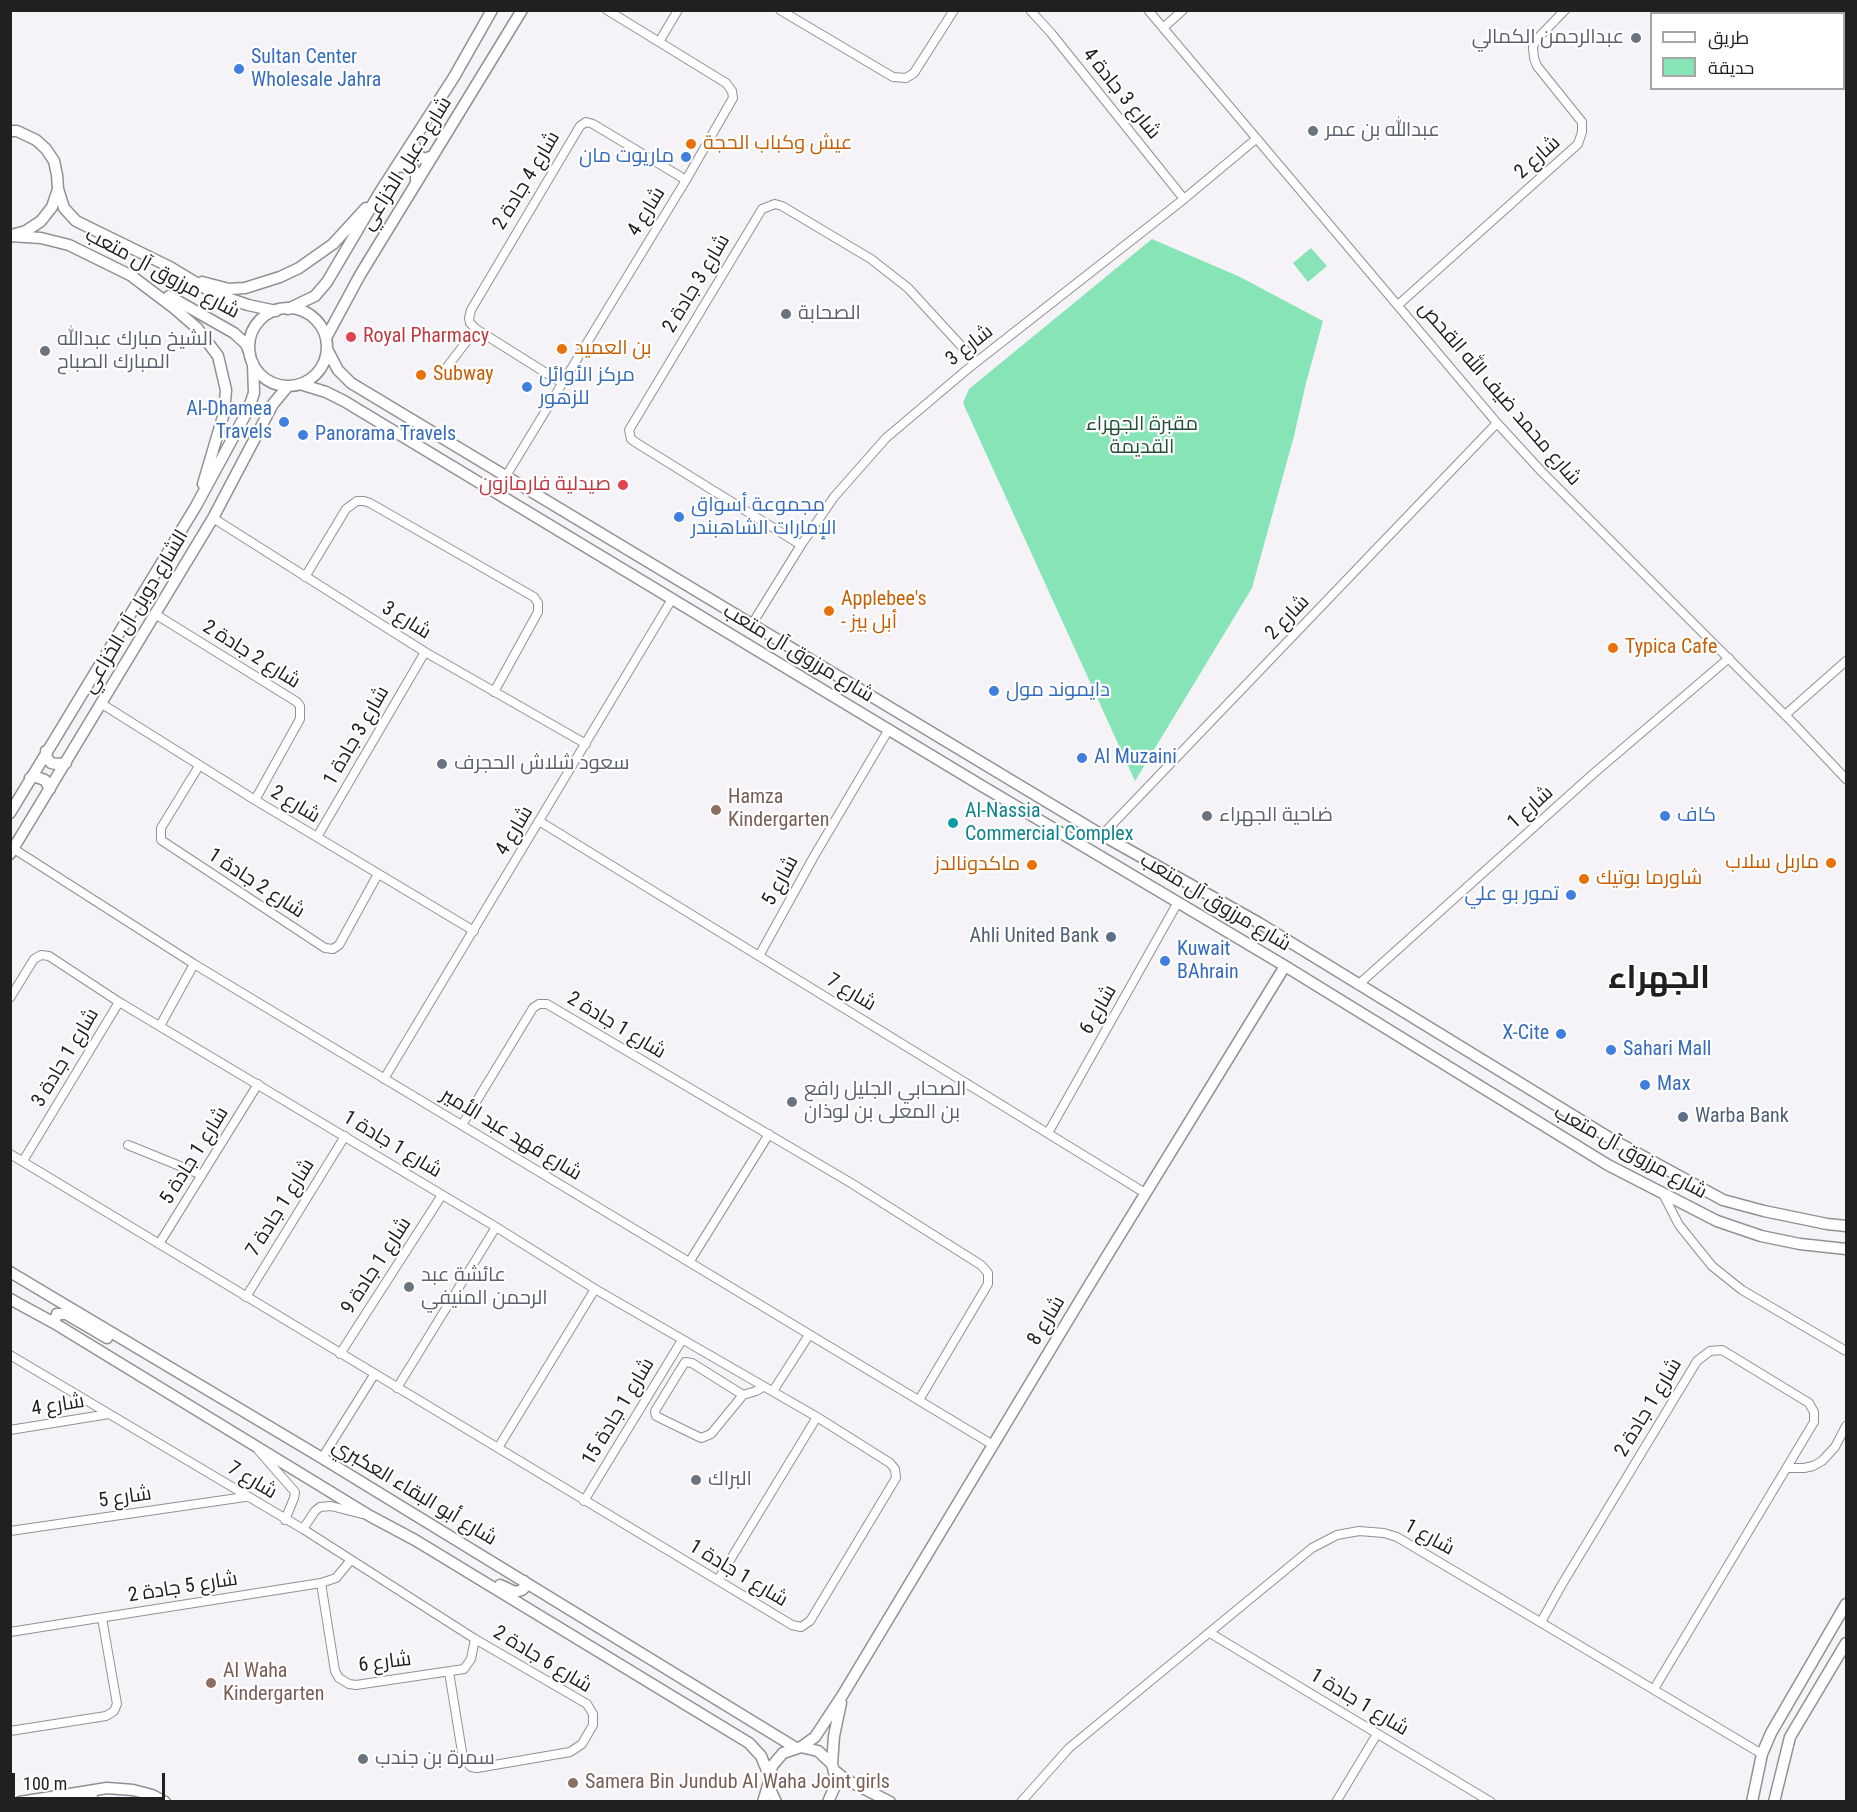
<!DOCTYPE html>
<meta charset="utf-8">
<style>
body{margin:0}
#map{position:relative;width:1857px;height:1812px;overflow:hidden;background:#f6f3f8;font-family:"Roboto Condensed",Cairo,sans-serif}
canvas{display:block}
.frame{position:absolute;inset:0;border:12px solid #212021;pointer-events:none}
.legend{position:absolute;left:1650px;top:12px;width:195px;height:78px;box-sizing:border-box;background:#fff;border:2px solid #a6a6a6;margin:0;padding:8px 10px;list-style:none;font-size:18px;color:#212021}
.legend li{display:flex;align-items:center;gap:12px;height:30px}
.legend b{width:30px;border:2px solid #a6a6a6}
.scale{position:absolute;left:12px;top:1773px;width:153px;height:27px;box-sizing:border-box;border:3px solid #212021;border-top:0;padding-left:8px;font-size:18px;line-height:21px;white-space:nowrap;color:#212021;-webkit-text-stroke:4px #fff;paint-order:stroke}
</style>
<div id="map">
<canvas width="1857" height="1812"></canvas>
<div class="frame"></div>
<ul class="legend">
<li><b style="height:8px;background:#fff"></b>طريق</li>
<li><b style="height:16px;background:#86e4b6"></b>حديقة</li>
</ul>
<div class="scale">100 m</div>
</div>
<script>
const ctx = document.querySelector('canvas').getContext('2d');
ctx.lineJoin = 'round';
function paint(path, color) { ctx.fillStyle = color; ctx.fill(path, 'evenodd'); }
const shape = rows => new Path2D(rows.map(r => 'M' + r).join(''));
function strokePath(path, color, width, dash) { ctx.strokeStyle = color; ctx.lineWidth = width; ctx.lineCap = dash ? 'butt' : 'round'; ctx.setLineDash(dash || []); ctx.stroke(path); }
function label(font, color, halo, rows, align = 'center') {
  ctx.font = font + ' "Roboto Condensed",Cairo,sans-serif'; ctx.lineWidth = 4.5; ctx.setLineDash([]); ctx.textBaseline = 'middle'; ctx.strokeStyle = halo; ctx.fillStyle = color; for (const [text, x, y, turn = 0] of rows) {
    ctx.save(); ctx.translate(x, y); ctx.rotate((+turn || 0) * Math.PI / 180); ctx.textAlign = isNaN(turn) ? turn : align; if (halo) ctx.strokeText(text, 0, 0); ctx.fillText(text, 0, 0); ctx.restore();
  }
}
paint(shape([
 [1152,239,1240,277,1323,321,1306,383,1294,436,1252,588,1135,781,963,403,969,389],
 [1311,248,1327,266,1308,282,1293,263]
]), '#86e4b6');
const street = shape([
 [780,10,893,77,906,78,914,73,954,10],
 [1030,10,1051,33,1184,199],
 [1148,10,1497,423,1542,472,1794,724,1846,779],
 [1163,28,1183,10],
 [659,42,678,10],
 [1398,305,1578,144,1582,132,1582,122,1537,66,1534,58,1533,47,1536,40,1565,10],
 [447,367,476,329],
 [562,383,476,329,470,323,469,318,471,310,580,126,586,122,593,124,686,180],
 [506,476,686,180,733,98,732,91,726,83,607,10],
 [213,518,425,652,586,744],
 [801,545,635,442,631,439,629,430,762,209,775,204,782,206,871,259,908,288,976,362],
 [305,577,346,509,357,501,364,501,370,503,534,597,538,603,538,612,494,692],
 [155,614,297,702,300,706,300,719,255,800],
 [752,624,801,545,834,497,886,438,970,367,1184,199,1256,139],
 [102,704,255,800,474,931],
 [1785,715,1846,661],
 [199,766,161,828,161,840,325,948,333,949,339,945,378,874],
 [539,821,1145,1193],
 [1102,835,1497,423],
 [317,837,425,652],
 [14,849,194,964,993,1445],
 [759,956,813,858,889,729],
 [1358,985,1593,774,1729,658],
 [10,998,34,959,41,955,49,956,119,1002,496,1227,595,1289,817,1417,890,1463,895,1469,896,1478,810,1621,801,1627,792,1625,10,1154],
 [160,1026,194,964],
 [384,1079,672,599],
 [462,1125,533,1008,539,1004,547,1004,851,1183,981,1265,988,1273,988,1284,919,1400],
 [1048,1133,1178,902],
 [128,1145,202,1175],
 [23,1161,119,1002],
 [1663,1194,1679,1225,1712,1266,1742,1290,1846,1351],
 [159,1244,258,1084],
 [690,1261,769,1134],
 [246,1297,345,1136],
 [340,1354,442,1195],
 [10,1355,303,1529,475,1639,587,1704,593,1714,593,1725,582,1744,570,1752,477,1768,471,1767,463,1758,449,1672],
 [397,1388,496,1227],
 [773,1391,809,1335],
 [743,1395,692,1363,685,1362,655,1411,656,1416,664,1420,701,1438,711,1434,743,1395,756,1391,763,1387],
 [10,1430,109,1414],
 [498,1448,595,1289],
 [259,1451,295,1492,294,1498,285,1520],
 [322,1458,374,1375],
 [1787,1468,1804,1468,1813,1466,1822,1461,1835,1447,1846,1426],
 [584,1501,682,1340],
 [303,1529,315,1511,320,1507,331,1506,362,1514],
 [10,1531,245,1497],
 [718,1580,817,1417],
 [321,1583,335,1671,339,1678,349,1684,356,1685,464,1669,471,1659,475,1639],
 [1541,1622,1561,1586,1697,1361,1710,1351,1722,1350,1809,1403,1814,1412,1814,1422,1654,1689],
 [10,1632,321,1583,336,1578,351,1560],
 [1210,1633,1491,1802],
 [10,1731,106,1716,114,1711,117,1704,102,1618],
 [1021,1802,1069,1748,1312,1548,1337,1535,1359,1531,1384,1533,1397,1537,1762,1754],
 [1336,1802,1377,1734]
]);
const secondary = shape([
 [10,131,17,131,36,140,46,149,54,161,57,175,58,189,52,207,41,221,26,231,15,234],
 [413,143,420,157,424,159,433,156],
 [397,166,413,168,416,174,416,183],
 [58,189,64,208,76,221,170,267,213,293,248,305,276,311],
 [10,236,41,238,69,245,134,277],
 [129,274,174,308,197,328,218,356,226,390,224,413,203,484],
 [202,282,229,289,245,288,280,277,299,268,333,244,366,208],
 [169,296,234,333,246,344,250,354],
 '249 347a39 39 0 1 1 78 0a39 39 0 1 1-78 0Z',
 [288,309,315,296,327,282,380,192,454,77,492,10],
 [326,338,360,275,522,10],
 [327,349,338,370,351,383,1102,835,1259,923,1613,1140,1723,1200,1764,1211,1827,1224,1846,1226],
 [300,384,326,392,344,401,977,783,1285,966,1608,1165,1717,1221,1761,1236,1800,1244,1846,1249],
 [46,751,47,758,51,763,56,764,66,763],
 [30,778,36,777,45,780,50,789],
 [10,813,196,506,248,410,254,393,253,363],
 [10,854,213,518,273,404,288,386],
 [10,1272,322,1458,796,1748],
 [10,1299,54,1323,370,1516,415,1540,749,1743,761,1756,769,1775],
 [54,1323,57,1314,66,1314,107,1338],
 [500,1585,515,1592,522,1590,525,1587,524,1581],
 [801,1747,815,1737,842,1696,1088,1287,1285,966],
 [832,1764,834,1736,841,1703],
 [834,1770,845,1779,890,1802],
 [20,1802,107,1788,133,1790,152,1795,165,1802],
 [75,1802,92,1797],
 [763,1802,769,1782],
 [776,1802,770,1789,769,1782,772,1766,783,1753,801,1747,818,1751,832,1764,835,1776,835,1786,828,1802],
 [1752,1802,1762,1754,1771,1733,1846,1604],
 [1774,1802,1790,1737,1846,1643]
]);
strokePath(street, '#929094', 10);
strokePath(secondary, '#929094', 13);
strokePath(street, '#fff', 8);
strokePath(secondary, '#fff', 10);
for (const [x, y, r, color] of [
 [1636,38,6,"#6b7280"],
 [239,69,6,"#3f7fe0"],
 [1313,131,6,"#6b7280"],
 [691,144,6,"#e8710a"],
 [686,157,6,"#3f7fe0"],
 [786,314,6,"#6b7280"],
 [351,337,6,"#e0444e"],
 [562,349,6,"#e8710a"],
 [45,351,6,"#6b7280"],
 [421,375,6,"#e8710a"],
 [527,387,6,"#3f7fe0"],
 [284,422,6,"#3f7fe0"],
 [303,435,6,"#3f7fe0"],
 [623,485,6,"#e0444e"],
 [679,517,6,"#3f7fe0"],
 [829,611,6,"#e8710a"],
 [1613,648,6,"#e8710a"],
 [994,691,6,"#3f7fe0"],
 [1082,758,6,"#3f7fe0"],
 [442,764,6,"#6b7280"],
 [716,810,6,"#8d6e63"],
 [1207,816,6,"#6b7280"],
 [1665,816,6,"#3f7fe0"],
 [953,823,6,"#0f9aa8"],
 [1831,863,6,"#e8710a"],
 [1032,865,6,"#e8710a"],
 [1584,879,6,"#e8710a"],
 [1571,895,6,"#3f7fe0"],
 [1111,937,6,"#5c6f8a"],
 [1165,961,6,"#3f7fe0"],
 [1561,1034,6,"#3f7fe0"],
 [1611,1050,6,"#3f7fe0"],
 [1645,1085,6,"#3f7fe0"],
 [792,1102,6,"#6b7280"],
 [1683,1117,6,"#5c6f8a"],
 [409,1287,6,"#6b7280"],
 [696,1480,6,"#6b7280"],
 [211,1683,6,"#8d6e63"],
 [363,1759,6,"#6b7280"],
 [573,1783,6,"#8d6e63"]
]) { const dot = new Path2D(); dot.arc(x, y, r, 0, 2 * Math.PI); ctx.fillStyle = color; ctx.fill(dot); strokePath(dot, '#fff', 2); }
label('20px', '#5b616d', '#fff', [
 ["عبدالرحمن الكمالي",1624,38,"right"],
 ["عبدالله بن عمر",1325,131],
 ["الصحابة",798,314],
 ["الشيخ مبارك عبدالله",57,340],
 ["المبارك الصباح",57,363],
 ["سعود شلاش الحجرف",454,764],
 ["ضاحية الجهراء",1219,816],
 ["الصحابي الجليل رافع",804,1090],
 ["بن المعلى بن لوذان",804,1113],
 ["عائشة عبد",421,1276],
 ["الرحمن المنيفي",421,1299],
 ["البراك",708,1480],
 ["سمرة بن جندب",375,1759]
], 'left');
label('20px', '#366cbe', '#fff', [
 ["Sultan Center",251,58],
 ["Wholesale Jahra",251,81],
 ["ماريوت مان",674,157,"right"],
 ["مركز الأوائل",539,376],
 ["للزهور",539,399],
 ["Al-Dhamea",272,410,"right"],
 ["Travels",272,433,"right"],
 ["Panorama Travels",315,435],
 ["مجموعة أسواق",691,506],
 ["الإمارات الشاهبندر",691,529],
 ["دايموند مول",1006,691],
 ["Al Muzaini",1094,758],
 ["كاف",1677,816],
 ["تمور بو علي",1559,895,"right"],
 ["Kuwait",1177,950],
 ["BAhrain",1177,973],
 ["X-Cite",1549,1034,"right"],
 ["Sahari Mall",1623,1050],
 ["Max",1657,1085]
], 'left');
label('20px', '#212021', '#fff', [
 ["شارع 3 جادة 4",1121,94,51],
 ["شارع 2",1538,158,-42],
 ["شارع دعبل الخزاعي",407,164,-58],
 ["شارع 4 جادة 2",527,181,-59],
 ["شارع 4",647,212,-58],
 ["شارع مرزوق آل متعب",162,274,28],
 ["شارع 3 جادة 2",697,284,-59],
 ["شارع 3",970,346,-38],
 ["شارع محمد ضيف الله القحص",1499,394,49],
 ["الشارع دوبل آل الخزاعي",136,612,-59],
 ["شارع 2",1288,618,-46],
 ["شارع 3",406,621,32],
 ["شارع مرزوق آل متعب",798,654,31],
 ["شارع 2 جادة 2",251,655,32],
 ["شارع 3 جادة 1",357,736,-60],
 ["شارع 2",295,805,31],
 ["شارع 1",1531,808,-42],
 ["شارع 4",515,831,-59],
 ["شارع 5",781,881,-61],
 ["شارع 2 جادة 1",256,884,33],
 ["شارع مرزوق آل متعب",1215,903,31],
 ["شارع 7",851,993,31],
 ["شارع 6",1099,1010,-60],
 ["شارع 1 جادة 2",616,1026,31],
 ["شارع 1 جادة 3",66,1058,-59],
 ["شارع فهد عبد الأمير",511,1135,31],
 ["شارع 1 جادة 1",392,1145,31],
 ["شارع مرزوق آل متعب",1630,1153,29],
 ["شارع 1 جادة 5",195,1156,-58],
 ["شارع 1 جادة 7",281,1208,-58],
 ["شارع 1 جادة 9",377,1266,-57],
 ["شارع 8",1047,1321,-59],
 ["شارع 4",58,1406,-9],
 ["شارع 1 جادة 2",1649,1408,-59],
 ["شارع 1 جادة 15",619,1412,-59],
 ["شارع 7",252,1481,31],
 ["شارع أبو البقاء العكبري",414,1493,31],
 ["شارع 5",125,1498,-8],
 ["شارع 1",1429,1538,29],
 ["شارع 1 جادة 1",738,1574,31],
 ["شارع 5 جادة 2",183,1588,-9],
 ["شارع 6 جادة 2",542,1660,31],
 ["شارع 6",385,1663,-7],
 ["شارع 1 جادة 1",1359,1703,31]
]);
label('20px', '#c56008', '#fff', [
 ["عيش وكباب الحجة",703,144],
 ["بن العميد",574,349],
 ["Subway",433,375],
 ["Applebee's",841,600],
 ["- أبل بيز",841,623],
 ["Typica Cafe",1625,648],
 ["ماربل سلاب",1819,863,"right"],
 ["ماكدونالدز",1020,865,"right"],
 ["شاورما بوتيك",1596,879]
], 'left');
label('20px', '#be3a42', '#fff', [
 ["Royal Pharmacy",363,337],
 ["صيدلية فارمازون",611,485,"right"]
], 'left');
label('20px', '#244e3a', '#fff', [
 ["مقبرة الجهراء",1142,425],
 ["القديمة",1142,448]
]);
label('20px', '#785e54', '#fff', [
 ["Hamza",728,798],
 ["Kindergarten",728,821],
 ["Al Waha",223,1672],
 ["Kindergarten",223,1695],
 ["Samera Bin Jundub Al Waha Joint girls",585,1783]
], 'left');
label('20px', '#0d838f', '#fff', [
 ["Al-Nassia",965,812],
 ["Commercial Complex",965,835]
], 'left');
label('20px', '#4e5e75', '#fff', [
 ["Ahli United Bank",1099,937],
 ["Warba Bank",1695,1117,"left"]
], 'right');
label('bold 32px', '#212021', '#fff', [
 ["الجهراء",1659,980]
]);
</script>
